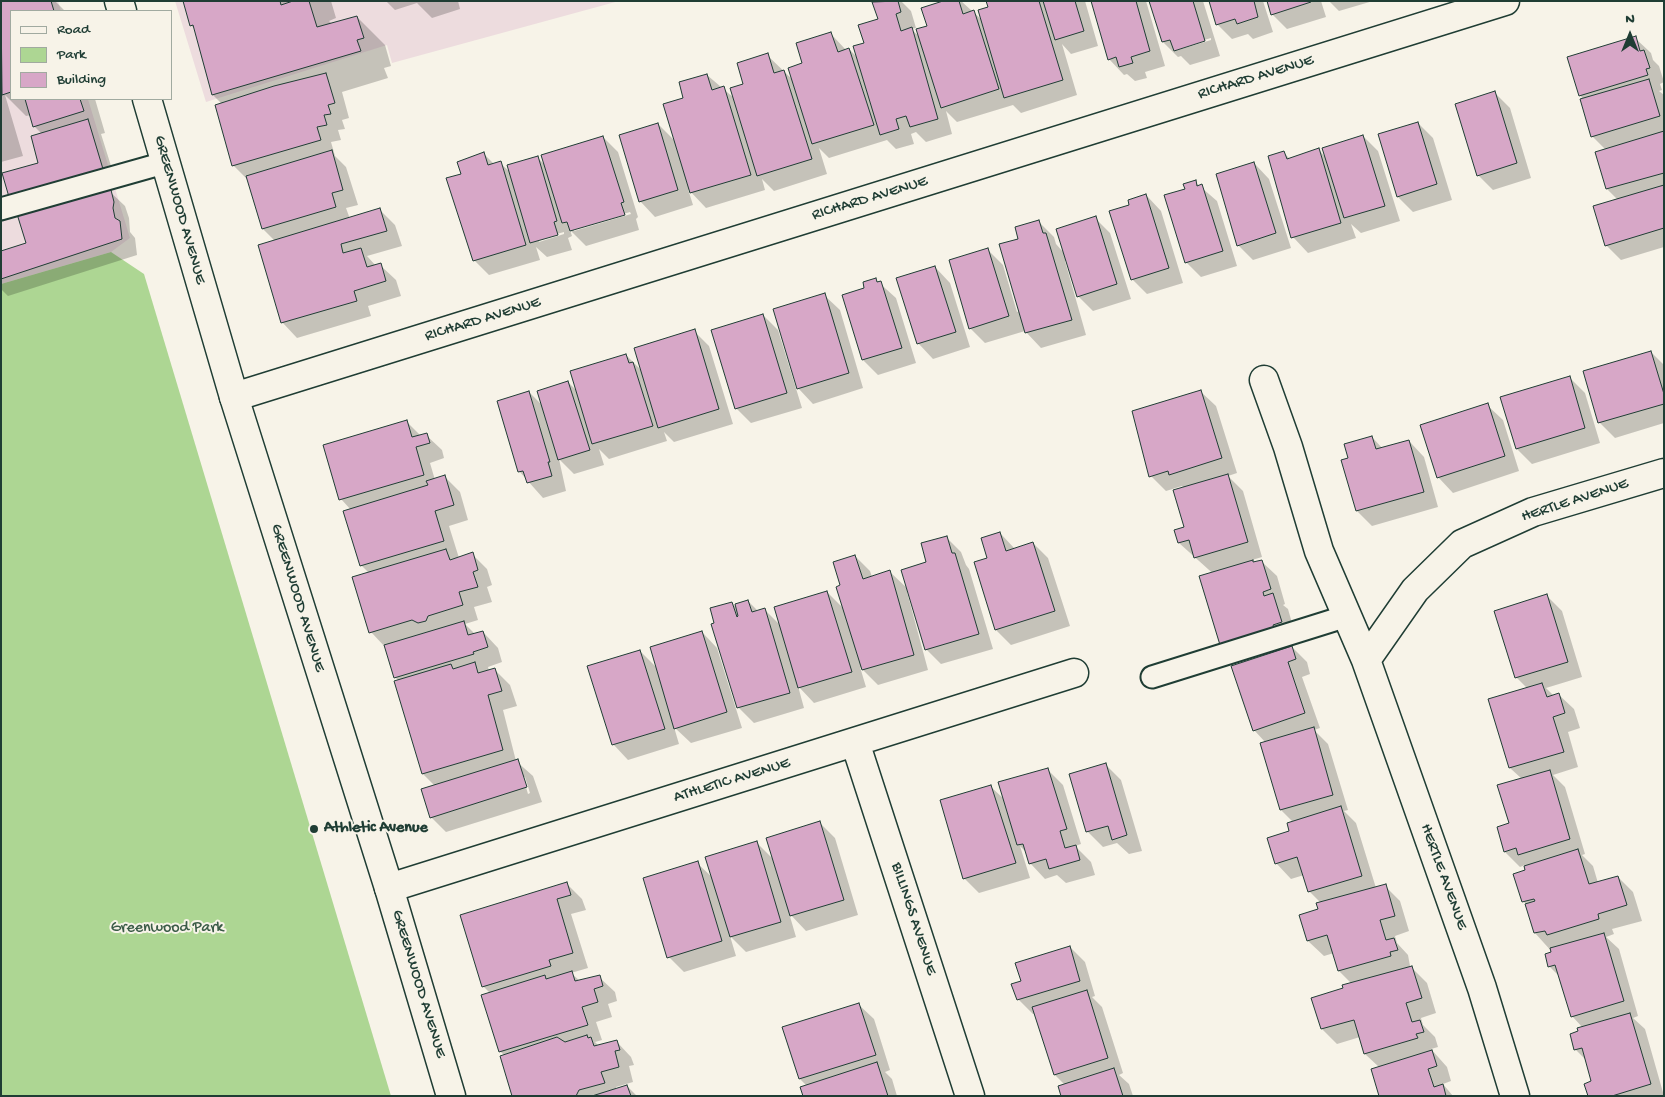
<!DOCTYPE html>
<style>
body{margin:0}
#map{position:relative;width:1665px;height:1097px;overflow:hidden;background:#f7f3e8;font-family:"Gochi Hand",sans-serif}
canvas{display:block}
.frame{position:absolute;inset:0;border:2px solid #1f3d34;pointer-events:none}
.legend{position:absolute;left:10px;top:10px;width:162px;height:90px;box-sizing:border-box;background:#f7f3e8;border:1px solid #a1aaa0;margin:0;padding:6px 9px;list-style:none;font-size:15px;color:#1f3d34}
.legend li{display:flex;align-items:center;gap:10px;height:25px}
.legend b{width:25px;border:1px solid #a1aaa0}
.north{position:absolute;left:1605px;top:10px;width:50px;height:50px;-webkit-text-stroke:4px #f7f3e8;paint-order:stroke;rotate:0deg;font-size:14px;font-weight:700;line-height:20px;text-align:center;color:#1f3d34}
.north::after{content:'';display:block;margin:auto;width:18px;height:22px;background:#1f3d34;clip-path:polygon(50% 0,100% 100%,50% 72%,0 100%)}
</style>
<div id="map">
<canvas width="1665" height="1097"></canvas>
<div class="frame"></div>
<ul class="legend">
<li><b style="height:6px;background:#f7f3e8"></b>Road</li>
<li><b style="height:14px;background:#add693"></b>Park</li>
<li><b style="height:14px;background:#d7a7c7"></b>Building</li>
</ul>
<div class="north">N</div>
</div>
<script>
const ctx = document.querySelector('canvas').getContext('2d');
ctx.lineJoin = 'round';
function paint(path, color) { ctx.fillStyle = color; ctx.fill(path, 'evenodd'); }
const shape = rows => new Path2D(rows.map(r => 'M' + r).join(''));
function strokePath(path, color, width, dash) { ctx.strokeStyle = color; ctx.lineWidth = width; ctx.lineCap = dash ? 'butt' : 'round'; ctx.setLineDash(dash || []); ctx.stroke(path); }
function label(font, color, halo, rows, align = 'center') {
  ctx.font = font + ' "Gochi Hand",sans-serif'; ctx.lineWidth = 4; ctx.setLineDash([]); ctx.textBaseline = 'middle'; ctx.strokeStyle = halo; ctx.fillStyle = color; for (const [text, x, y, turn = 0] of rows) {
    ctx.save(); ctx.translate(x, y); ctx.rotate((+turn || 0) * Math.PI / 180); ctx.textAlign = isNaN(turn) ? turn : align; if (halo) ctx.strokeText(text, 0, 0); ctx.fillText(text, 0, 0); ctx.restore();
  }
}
paint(shape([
 [1,1,58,1,61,11,11,11,11,99,88,99,130,238,111,252,1,284],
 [175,1,619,1,392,63,387,45,206,102]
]), '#eddcde');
paint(shape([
 [111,252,144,274,391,1096,1,1096,1,284]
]), '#add693');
paint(shape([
 [1,1,55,1,65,11,11,11,11,99,95,99,105,133,101,134,117,185,106,188,125,206,129,218,130,232,135,238,137,255,8,296,1,289,1,252,28,244,42,134,34,126,31,115,26,116,5,95,23,156,1,162],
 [184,1,331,1,336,18,329,21,332,24,357,17,385,45,391,66,384,68,388,78,342,92,349,118,342,120,345,129,338,130,341,140,331,142,335,156,346,167,358,205,346,208,350,219,380,210,395,225,402,246,367,256,376,266,380,265,396,280,401,296,368,306,371,316,297,338,282,322,275,241,263,229,248,180,233,165,222,104,213,95,196,30,191,25],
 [386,1,458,1,460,9,432,18,417,3,395,10],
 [877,1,901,1,911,11,916,28,911,29,920,37,948,1,961,1,982,20,990,8,988,1,1085,1,1098,46,1071,54,1062,44,1077,95,1021,113,1013,105,957,122,946,111,952,134,926,142,916,132,911,134,914,144,896,149,887,140,829,158,819,148,827,174,774,191,762,179,765,190,706,208,688,189,693,205,655,217,640,201,658,124,676,142,685,99,707,75,734,98,767,55,794,81,804,64,831,34,846,50,849,49,858,58,879,19,874,2],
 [1092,1,1146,1,1165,66,1145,72,1147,78,1135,81,1127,74,1124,75,1109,59],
 [1150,1,1203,1,1220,56,1190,65,1181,56,1178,57,1163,42],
 [1211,38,1211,40,1178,50,1176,48],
 [1210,1,1263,1,1273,32,1253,39,1248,34,1232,39,1217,24],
 [1268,1,1321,1,1326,17,1287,29,1272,14],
 [1329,1,1373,1,1339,11],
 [1635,38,1651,53,1653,60,1659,66,1664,82,1660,84,1662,90,1659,91,1664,95,1664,247,1621,260,1606,245,1618,200,1607,189,1606,150,1592,136,1583,99,1580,95],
 [1495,93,1510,108,1531,178,1493,190,1478,175],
 [1418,123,1433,138,1452,200,1413,212,1398,197,1379,135],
 [1363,136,1378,151,1400,221,1361,233,1351,224,1356,238,1308,253,1293,237,1284,153,1290,159,1319,150,1326,158],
 [603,137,618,152,638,217,636,219,639,230,586,246,570,230,572,236,568,238,572,250,547,257,536,247,540,260,489,275,474,260,462,175,484,154,494,164,500,163,510,172,537,157,546,166],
 [630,212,631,214,574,231,574,229],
 [564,232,564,234,539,242,539,239],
 [1254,163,1269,179,1291,248,1253,260,1238,245],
 [1195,182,1217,201,1237,266,1201,277,1186,262,1186,190],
 [1146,195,1161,211,1183,283,1147,294,1132,279,1131,206],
 [1095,218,1110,233,1131,299,1093,311,1078,296,1067,260,1065,261,1086,335,1041,348,1025,331,985,343,970,328,988,250,1003,265,1017,312,1020,311,1020,240,1039,222,1054,237,1056,244,1064,253],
 [935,267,950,283,970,347,933,359,918,343],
 [876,280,896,298,916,363,878,375,863,360,843,296,866,289],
 [824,295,840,310,863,388,813,404,798,388],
 [763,315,778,330,802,408,751,423,736,408],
 [694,331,709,346,733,424,674,442,664,432,667,441,609,459,599,449,604,465,574,474,559,459,566,491,543,498,519,471,529,392,543,406,568,382,578,392,626,355,642,371],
 [1651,352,1664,365,1664,423,1615,438,1599,422],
 [1569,377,1585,393,1600,443,1532,464,1517,449,1502,398],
 [1200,391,1216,406,1237,473,1228,476,1243,491,1262,557,1252,560,1254,563,1261,561,1277,576,1285,604,1283,605,1288,609,1296,637,1287,640,1179,543,1185,528,1184,488,1182,486,1166,491,1151,476],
 [1487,405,1503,420,1519,471,1453,493,1438,477],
 [407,422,421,436,426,435,442,450,444,458,430,463,435,480,445,477,460,492,468,520,449,526,459,558,472,554,487,569,492,585,487,587,492,602,474,607,478,620,465,624,475,634,483,632,498,648,502,662,488,667,489,671,495,670,510,685,517,706,503,710,516,761,533,776,542,802,446,832,431,817,435,786,423,774,399,681,395,677,386,648,371,632,369,573,361,565,351,510,341,499],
 [523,777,525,777,530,793,528,794],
 [1372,437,1383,449,1409,441,1424,457,1438,507,1372,526,1357,511,1350,458],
 [1000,533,1015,549,1033,543,1048,558,1070,626,1011,645,996,630,988,558],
 [946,537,961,552,966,565,969,569,993,649,941,664,926,649,909,591,907,592,928,670,878,685,860,667,866,687,814,703,798,686,804,708,754,723,739,708,713,625,732,603,738,609,748,601,758,611,764,609,780,625,827,592,845,610,842,586,855,556,870,571,872,577,890,572,909,590],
 [1547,596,1562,611,1582,677,1546,688,1554,696,1558,694,1574,709,1580,728,1568,732,1578,767,1553,775,1565,787,1585,854,1582,855,1593,866,1598,883,1618,877,1633,892,1642,921,1612,929,1614,934,1606,937,1619,949,1638,1016,1633,1018,1645,1029,1664,1096,1590,1096,1593,1082,1586,1060,1575,1049,1579,1032,1583,1028,1572,1016,1560,977,1549,966,1553,953,1535,933,1527,905,1523,901,1527,871,1525,865,1520,867,1505,852,1498,828,1510,824,1522,779,1510,768,1527,688,1516,677],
 [702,632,717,648,742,728,691,743,674,727,679,744,628,760,613,744,640,651,658,669],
 [1292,647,1307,662,1310,674,1302,677,1320,728,1314,730,1328,744,1348,810,1344,811,1356,823,1376,888,1385,886,1400,901,1409,931,1395,936,1397,943,1408,955,1410,966,1427,983,1436,1013,1421,1018,1423,1025,1435,1037,1438,1047,1431,1049,1447,1067,1451,1081,1443,1084,1453,1096,1380,1096,1379,1067,1365,1054,1360,1037,1337,1044,1322,1029,1345,989,1352,984,1339,971,1334,953,1324,956,1308,941,1301,916,1320,910,1321,903,1309,891,1304,875,1291,879,1276,863,1291,832,1293,822,1281,810,1262,744,1266,743,1254,730],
 [1106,765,1121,780,1142,851,1129,854,1117,843,1103,847,1087,831],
 [1048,770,1063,785,1081,844,1075,846,1091,862,1095,875,1066,883,1057,875,1045,879,1030,863,1027,853,1020,846,1030,878,979,893,964,878,990,786,1005,800],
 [820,823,835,838,858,915,806,931,789,913,796,937,746,952,730,936,736,956,684,972,669,957,697,863,713,878,756,842,774,860],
 [567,884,582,899,586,910,571,914,588,968,571,973,580,981,599,977,615,992,617,1001,608,1004,612,1017,596,1022,602,1040,595,1042,599,1046,616,1041,631,1057,634,1065,629,1066,633,1082,616,1087,616,1090,627,1086,637,1096,513,1096,505,1056,500,1051,490,993,483,986],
 [1070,947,1085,962,1095,996,1092,997,1102,1007,1123,1073,1119,1075,1129,1084,1133,1096,1063,1096,1065,1085,1055,1075,1036,1014,1033,1014,1018,999,1022,982],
 [858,1004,874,1019,890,1070,885,1072,892,1079,897,1096,804,1096,807,1086,800,1079,783,1028]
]), '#0003');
const building = shape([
 [1,1,51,1,54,11,11,11,11,92,2,95,1,1],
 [183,1,280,1,281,5,293,1,309,1,317,27,357,16,364,38,357,40,361,51,212,95,193,25,190,26,183,1],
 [898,1,901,12,896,14,901,31,912,27,938,119,910,127,906,116,896,119,899,129,880,135,853,46,864,43,858,25,878,19,872,2,898,1],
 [943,1,959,1,963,14,974,10,999,89,941,108,916,29,927,26,921,8,943,1],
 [986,1,1039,1,1063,80,1004,98,978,10,988,7,986,1],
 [1043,1,1075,1,1084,31,1055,40,1043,1],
 [1091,1,1136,1,1150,51,1131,57,1133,63,1119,67,1116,57,1108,60,1091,1],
 [1149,1,1193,1,1205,41,1174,51,1170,40,1162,42,1149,1],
 [1209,1,1254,1,1258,17,1237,24,1235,19,1216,25,1209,1],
 [1267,1,1311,1,1311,2,1271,15,1267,1],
 [831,32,838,52,849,48,874,125,812,144,788,68,802,63,796,43,831,32],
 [1636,36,1640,51,1644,50,1650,68,1646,69,1648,75,1579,96,1567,57,1636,36],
 [768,53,774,73,784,70,812,159,757,176,730,88,743,84,737,63,768,53],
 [326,73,335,103,328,105,331,114,324,115,327,125,317,127,321,140,232,166,215,105,274,86,326,73],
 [707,74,712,90,724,86,751,175,690,193,663,104,683,98,679,82,707,74],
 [1649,79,1660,116,1591,137,1580,99,1649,79],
 [1495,91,1517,163,1477,176,1455,104,1495,91],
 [25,99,80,99,84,111,33,127,25,99],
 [88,119,103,169,9,197,2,173,38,163,31,136,88,119],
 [1418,122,1437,184,1397,197,1378,134,1418,122],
 [658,123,678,190,639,202,619,135,658,123],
 [1664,131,1664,173,1606,189,1595,152,1664,131],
 [1363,135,1385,206,1344,218,1322,148,1363,135],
 [603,136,624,202,621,203,625,215,570,231,567,222,562,223,541,155,603,136],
 [1319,148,1341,223,1291,238,1268,156,1284,151,1287,159,1319,148],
 [332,150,343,190,332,193,336,207,262,229,246,176,332,150],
 [484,152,488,165,501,161,526,245,473,261,446,178,461,174,457,162,484,152],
 [538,156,557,221,554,222,558,235,530,243,507,165,538,156],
 [1254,162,1276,233,1237,246,1216,174,1254,162],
 [1196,180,1197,186,1202,184,1223,251,1185,263,1164,195,1185,189,1183,184,1196,180],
 [1664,185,1664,228,1605,246,1593,206,1664,185],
 [106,186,111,190,114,202,113,208,115,218,120,221,122,239,1,279,1,251,26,243,17,214,106,186],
 [1146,194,1169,268,1131,280,1109,211,1129,205,1128,200,1146,194],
 [380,208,387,231,341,244,343,253,361,248,367,267,381,263,386,281,354,291,357,301,281,323,258,245,380,208],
 [1096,216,1117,284,1077,297,1056,229,1096,216],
 [1039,220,1043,233,1046,233,1072,320,1025,333,999,244,1018,239,1015,227,1039,220],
 [988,248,1009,316,969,329,949,260,988,248],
 [935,266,956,332,917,344,896,278,935,266],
 [876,278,877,282,881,281,902,348,862,360,842,295,864,288,863,282,876,278],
 [825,293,849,373,797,389,773,309,825,293],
 [763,314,787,393,735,409,711,330,763,314],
 [695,329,719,409,658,428,634,348,695,329],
 [1651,351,1664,394,1664,404,1598,423,1583,371,1651,351],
 [626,354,629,363,633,362,653,426,592,444,570,371,626,354],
 [1570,376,1585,428,1516,449,1500,397,1570,376],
 [568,381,590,450,558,460,537,391,568,381],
 [1201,390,1222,458,1169,475,1168,471,1149,477,1132,411,1201,390],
 [529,391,550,462,548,462,552,476,527,483,523,471,518,472,497,401,529,391],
 [1488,403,1505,456,1437,478,1420,425,1488,403],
 [407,420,412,437,427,433,430,443,416,447,424,475,339,500,323,445,407,420],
 [1372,436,1376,449,1409,440,1424,492,1356,511,1341,460,1348,458,1344,444,1372,436],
 [1228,474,1248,542,1194,558,1189,540,1178,543,1174,530,1184,527,1173,490,1228,474],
 [445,475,454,505,435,511,444,541,360,566,343,511,428,485,426,481,445,475],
 [1000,532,1006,551,1033,542,1055,611,995,630,974,562,987,558,981,538,1000,532],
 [947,536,952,553,955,553,979,634,925,650,901,570,926,562,921,543,947,536],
 [446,549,450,560,473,552,478,570,473,572,478,587,459,592,463,605,428,616,426,621,418,623,412,620,369,633,352,577,446,549],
 [855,555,863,579,890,570,914,655,862,670,836,587,840,585,833,562,855,555],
 [1253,560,1253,562,1262,560,1271,589,1263,592,1264,596,1273,593,1282,622,1273,625,1274,628,1220,645,1199,576,1253,560],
 [827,591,852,672,798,688,774,607,827,591],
 [1547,594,1568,662,1515,678,1494,611,1547,594],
 [748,600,752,612,765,608,790,693,737,708,711,624,714,623,710,608,732,602,737,617,738,616,735,604,748,600],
 [464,621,468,635,483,631,488,647,473,652,474,654,394,678,384,645,464,621],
 [702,631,727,712,674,729,650,647,702,631],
 [1292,646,1296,659,1288,662,1305,713,1253,731,1231,666,1292,646],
 [640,650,665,729,612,745,587,666,640,650],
 [475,662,478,673,495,668,502,691,488,695,503,750,422,774,394,681,451,664,453,669,475,662],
 [1542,683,1547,697,1559,693,1565,713,1553,717,1564,752,1509,768,1488,699,1542,683],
 [1314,727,1333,795,1280,810,1260,743,1314,727],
 [518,759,527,787,430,818,421,789,518,759],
 [1106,763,1127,835,1112,840,1108,826,1086,832,1069,774,1106,763],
 [1048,768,1067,829,1060,831,1065,848,1076,845,1080,860,1049,869,1046,859,1029,864,1023,844,1017,845,998,782,1048,768],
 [1550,770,1570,839,1518,855,1516,848,1504,852,1497,827,1509,823,1497,785,1550,770],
 [991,785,1016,863,963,879,940,800,991,785],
 [1341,806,1362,876,1308,892,1297,857,1275,864,1267,838,1289,831,1287,823,1341,806],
 [820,821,844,900,790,916,766,838,820,821],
 [757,841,781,922,730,937,705,857,757,841],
 [1578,849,1589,884,1618,876,1627,905,1598,914,1599,919,1547,935,1545,931,1534,933,1525,904,1535,901,1534,899,1522,902,1513,874,1525,870,1524,866,1578,849],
 [698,861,722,941,667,958,643,878,698,861],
 [567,882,571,895,557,899,573,953,549,960,551,966,482,987,460,915,567,882],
 [1386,884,1395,916,1380,920,1386,940,1394,938,1398,950,1390,952,1391,956,1338,971,1327,935,1307,941,1299,915,1318,909,1316,903,1386,884],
 [1604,933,1624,1001,1571,1017,1555,965,1548,967,1545,954,1551,952,1550,948,1604,933],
 [1070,946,1080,981,1017,1000,1011,984,1021,981,1015,963,1070,946],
 [1412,966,1422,998,1406,1003,1412,1022,1420,1020,1424,1032,1416,1034,1418,1038,1364,1054,1354,1020,1321,1029,1311,998,1343,988,1342,985,1412,966],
 [572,971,575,981,600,975,603,986,594,989,598,1002,582,1007,588,1025,499,1052,481,995,545,975,546,979,572,971],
 [1087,990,1108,1058,1054,1075,1032,1007,1087,990],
 [859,1003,876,1055,799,1079,782,1027,859,1003],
 [1630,1013,1651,1084,1612,1096,1588,1096,1584,1084,1591,1081,1582,1048,1574,1050,1570,1034,1578,1031,1577,1028,1630,1013],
 [587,1035,588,1038,591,1037,594,1046,617,1040,620,1050,615,1051,619,1067,601,1072,605,1083,579,1090,576,1096,512,1096,500,1056,557,1037,565,1042,587,1035],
 [1432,1050,1437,1066,1428,1069,1434,1087,1443,1084,1446,1096,1379,1096,1371,1069,1432,1050],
 [877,1062,888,1096,803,1096,800,1087,877,1062],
 [1114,1068,1123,1096,1061,1096,1058,1086,1114,1068],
 [627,1085,631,1096,592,1096,627,1085]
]);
paint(building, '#d7a7c7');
strokePath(building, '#1f3d34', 1);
const service = shape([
 [1,209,164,163],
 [1152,677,1347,616]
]);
const minor = shape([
 [1264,380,1288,447,1319,551,1366,660,1482,988,1515,1096],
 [234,397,1505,1],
 [1366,660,1415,590,1462,544,1533,512,1664,473],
 [855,742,970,1096],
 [389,888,1074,673]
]);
const tertiary = shape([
 [119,1,122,11],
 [147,99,234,397,389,888,451,1096]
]);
strokePath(service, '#1f3d34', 25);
strokePath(minor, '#1f3d34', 31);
strokePath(tertiary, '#1f3d34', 31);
strokePath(service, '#f7f3e8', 21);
strokePath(minor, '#f7f3e8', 28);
strokePath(tertiary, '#f7f3e8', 28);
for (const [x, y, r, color] of [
 [314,829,5,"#1f3d34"]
]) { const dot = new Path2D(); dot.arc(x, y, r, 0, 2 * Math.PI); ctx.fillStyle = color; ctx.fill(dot); strokePath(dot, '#f7f3e8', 2); }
label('16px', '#1f3d34', '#f7f3e8', [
 ["RICHARD AVENUE",1256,78,-17],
 ["RICHARD AVENUE",870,199,-17],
 ["GREENWOOD AVENUE",179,210,74],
 ["RICHARD AVENUE",483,320,-17],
 ["HERTLE AVENUE",1575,501,-18],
 ["GREENWOOD AVENUE",297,598,73],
 ["ATHLETIC AVENUE",732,781,-17],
 ["HERTLE AVENUE",1443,877,70],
 ["BILLINGS AVENUE",913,919,72],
 ["GREENWOOD AVENUE",418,984,73]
]);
label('bold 16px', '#1f3d34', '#f7f3e8', [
 ["Athletic Avenue",324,829]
], 'left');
label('16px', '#3b5c47', '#f7f3e8', [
 ["Greenwood Park",167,929]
]);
</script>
